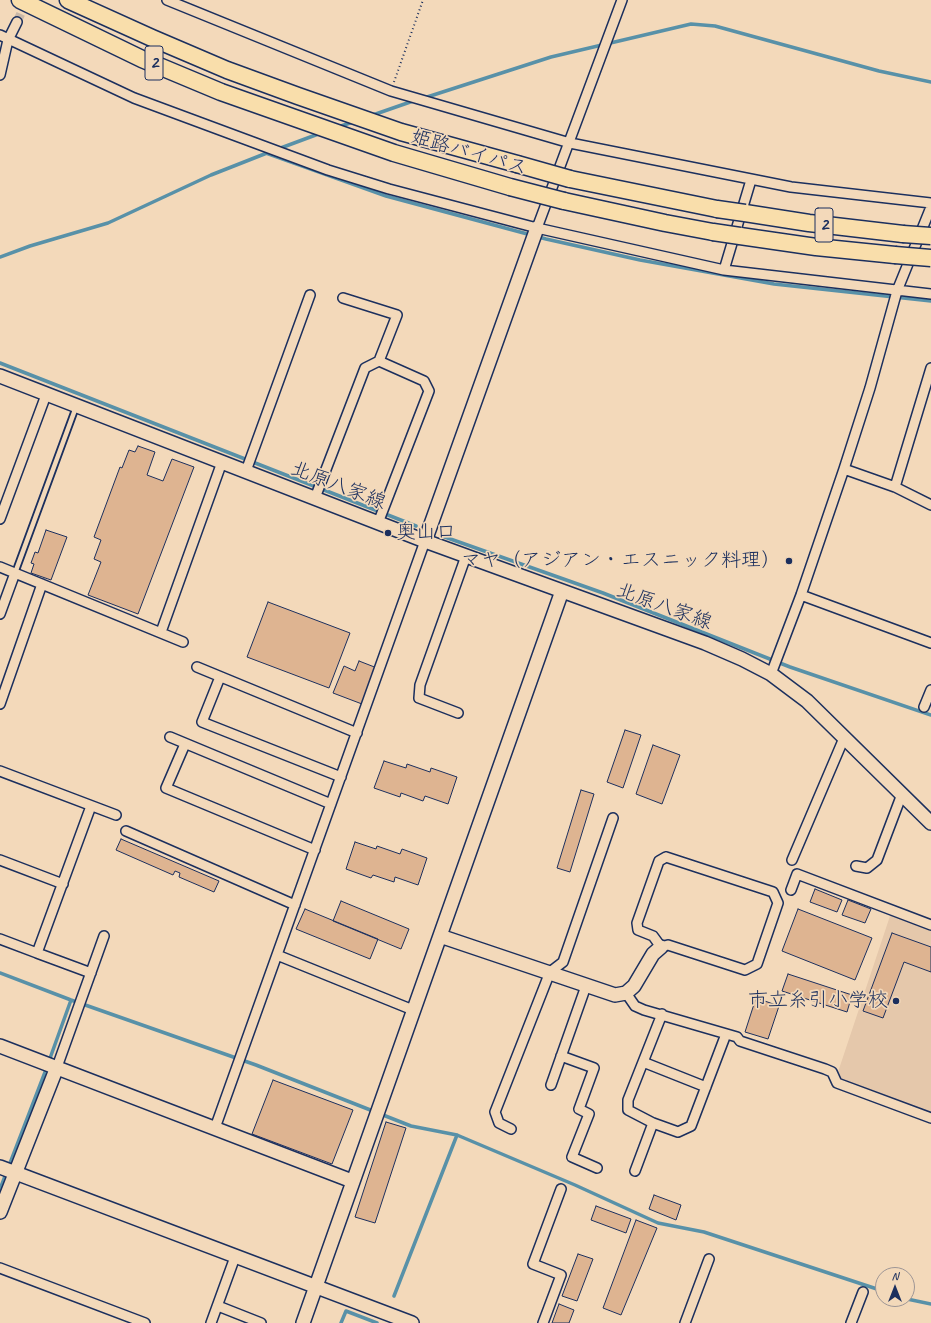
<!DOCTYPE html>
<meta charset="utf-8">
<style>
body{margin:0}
#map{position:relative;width:931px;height:1323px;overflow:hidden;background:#f3d9ba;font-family:Caveat,sans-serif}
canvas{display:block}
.north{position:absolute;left:875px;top:1267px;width:40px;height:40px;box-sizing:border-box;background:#f3d9ba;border:1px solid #9d9595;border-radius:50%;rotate:0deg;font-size:11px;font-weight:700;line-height:16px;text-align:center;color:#1b2f5e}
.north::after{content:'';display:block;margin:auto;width:14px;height:18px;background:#1b2f5e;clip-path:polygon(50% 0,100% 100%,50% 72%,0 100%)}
</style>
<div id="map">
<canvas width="931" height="1323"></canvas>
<div class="north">N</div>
</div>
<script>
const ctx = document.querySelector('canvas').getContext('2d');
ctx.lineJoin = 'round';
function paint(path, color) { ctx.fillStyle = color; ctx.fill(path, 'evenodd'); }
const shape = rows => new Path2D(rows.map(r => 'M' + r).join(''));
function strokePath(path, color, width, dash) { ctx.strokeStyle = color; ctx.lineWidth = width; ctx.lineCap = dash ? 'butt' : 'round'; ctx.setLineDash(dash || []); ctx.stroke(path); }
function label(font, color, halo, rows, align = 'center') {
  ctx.font = font + ' Caveat,"Klee One",sans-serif'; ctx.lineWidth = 3.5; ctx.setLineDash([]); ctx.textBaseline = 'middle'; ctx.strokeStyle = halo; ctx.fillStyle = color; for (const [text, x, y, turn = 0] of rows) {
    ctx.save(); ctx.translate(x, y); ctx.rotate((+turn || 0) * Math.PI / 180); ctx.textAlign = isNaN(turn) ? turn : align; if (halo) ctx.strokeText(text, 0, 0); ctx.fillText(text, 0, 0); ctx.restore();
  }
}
paint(shape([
 [895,913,931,927,931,1114,839,1080,837,1075,890,916]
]), '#e5c8ab');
strokePath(shape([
 [424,98,551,57,691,24,715,26,879,71,931,82],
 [370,116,416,100],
 [338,127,353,122],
 [278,149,321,133],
 [266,153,386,196,546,239,640,260,774,284,931,301],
 [0,257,30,246,108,223,211,175,272,151],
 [0,363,416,526],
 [442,536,603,593,790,667,931,715],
 [0,973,71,1000,256,1065,411,1126,457,1135,575,1185,658,1223,704,1232,883,1291],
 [49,1061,71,1000],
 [0,1189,47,1067],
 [394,1296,457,1135],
 [907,1299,931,1304],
 [341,1323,346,1311,377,1323]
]), '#5891a8', 3.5);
const building = shape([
 [138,446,155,452,147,475,163,481,172,459,194,467,138,614,88,595,101,562,94,559,101,540,94,537,120,467,122,468,129,450,135,452,138,446],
 [46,530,67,537,51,580,31,573,34,564,31,563,35,552,38,553,46,530],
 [268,602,350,633,329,688,247,657,268,602],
 [359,661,377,668,362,704,333,693,344,666,355,671,359,661],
 [625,730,641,735,623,788,607,782,625,730],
 [653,745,680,755,662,804,636,794,653,745],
 [384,761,406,768,407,764,430,772,431,768,457,777,448,804,425,796,423,801,401,793,400,797,374,788,384,761],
 [581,790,594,794,570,872,557,868,581,790],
 [121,839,219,881,214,892,179,877,180,873,175,871,173,875,116,850,121,839],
 [355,842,376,849,377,846,400,854,402,849,427,858,418,885,395,877,394,882,373,875,371,878,346,869,355,842],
 [815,889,842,900,837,912,810,902,815,889],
 [848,900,871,909,865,923,842,915,848,900],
 [341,901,409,929,401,949,333,921,341,901],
 [305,909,378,939,370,959,296,929,305,909],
 [798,909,872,938,855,980,782,951,798,909],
 [892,933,931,947,931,972,904,962,883,1018,863,1011,892,933],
 [788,974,852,995,847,1012,782,991,788,974],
 [756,998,779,1006,768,1039,745,1032,756,998],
 [273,1080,353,1110,332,1164,252,1134,273,1080],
 [386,1122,406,1128,375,1223,355,1217,386,1122],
 [654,1195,681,1205,676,1220,649,1209,654,1195],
 [596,1206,631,1219,626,1233,591,1220,596,1206],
 [636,1220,657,1228,621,1315,603,1308,636,1220],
 [578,1254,593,1259,577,1301,562,1296,578,1254],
 [559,1304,574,1310,569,1323,552,1323,559,1304]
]);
paint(building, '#deb491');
strokePath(building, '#1b2f5e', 1);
strokePath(shape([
 [17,22,27,0]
]), '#c8b7a8', 9, [9, 4.5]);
const lane = shape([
 [15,573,76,407]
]);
const street = shape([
 [167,0,391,91,570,143,791,187,931,203],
 [0,35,134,98,328,170,389,189,537,228,724,270,931,294],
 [0,75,8,40,17,22],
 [537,228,622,0],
 [724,270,751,180],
 [844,469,895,487,931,505],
 [246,471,310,295],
 [895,487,931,368],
 [315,498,365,368,379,361,397,315,343,298],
 [0,519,46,395],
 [378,523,429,391,424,381,379,361],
 [0,567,183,642],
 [801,595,931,643],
 [0,614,15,573],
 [161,632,222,462],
 [197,667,357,733],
 [771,674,801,595,844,469,870,388,897,291,931,207],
 [220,677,202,722,341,777],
 [0,704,42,584],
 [924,707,931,690],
 [458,713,419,698,420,685,466,556],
 [170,737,331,804],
 [185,744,166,788,315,850],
 [0,771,116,815],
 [126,831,295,905],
 [666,857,773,892,778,903,757,964,745,970,668,945,661,947,653,936,638,930,637,923,659,861,666,857],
 [0,860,63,884],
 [792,860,844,738],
 [856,866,867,868,877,860,902,794],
 [791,890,797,874,931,925],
 [0,939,37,953],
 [277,955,413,1010],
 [91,973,37,953,91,806],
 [626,993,635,1006,644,1010,737,1037,740,1041,825,1069,832,1072,837,1083,931,1118],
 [662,1014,628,1100,628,1110,653,1123,678,1132,691,1126,726,1034],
 [561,1056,594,1068,579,1109,589,1114,572,1157,597,1168],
 [643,1062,706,1087],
 [57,1067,104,936],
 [551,1085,586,986],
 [215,1128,425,541],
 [511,1129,499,1123,495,1112,550,972,563,962,613,818],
 [635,1171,653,1123],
 [0,1268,145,1323],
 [218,1306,261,1323],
 [211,1323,235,1257],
 [543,1323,561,1275,533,1264,561,1189],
 [685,1323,709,1259],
 [851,1323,863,1292]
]);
const secondary = shape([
 [0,376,425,541,705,643,742,659,771,674,807,701,931,823],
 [425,541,537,228],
 [440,936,615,995,626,993,634,986,653,954,661,947],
 [0,1046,352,1181],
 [0,1167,412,1323],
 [0,1212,57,1067],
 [303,1323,562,591]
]);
const highway = shape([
 [20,0,142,59,221,92,394,153,510,187],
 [68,0,152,38,227,70,298,96,401,132,517,164],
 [570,179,717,209],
 [564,201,665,223,713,232],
 [745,213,809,223,903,234],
 [740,236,816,247,895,255]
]);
strokePath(lane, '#1b2f5e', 8);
strokePath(street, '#1b2f5e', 12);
strokePath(secondary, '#1b2f5e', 16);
strokePath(highway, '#1b2f5e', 19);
strokePath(shape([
 [394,82,423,0]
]), '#1b2f5e', 2, [1, 3]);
strokePath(lane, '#f3d9ba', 4.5);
strokePath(street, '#f3d9ba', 9);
strokePath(secondary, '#f3d9ba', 13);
strokePath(highway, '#f9deab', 16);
const highwayBridge = shape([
 [517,164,570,179],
 [510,187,564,201],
 [717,209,745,213],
 [713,232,740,236],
 [903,234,931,236],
 [895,255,931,258]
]);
strokePath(highwayBridge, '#1b2f5e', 19, []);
strokePath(highwayBridge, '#f9deab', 16);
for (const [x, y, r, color] of [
 [388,533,4,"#1b2f5e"],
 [789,561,4,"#1b2f5e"],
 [896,1001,4,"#1b2f5e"]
]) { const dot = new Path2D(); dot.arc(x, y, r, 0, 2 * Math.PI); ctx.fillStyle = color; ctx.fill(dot); strokePath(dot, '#f3d9ba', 1.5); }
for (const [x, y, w] of [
 [154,63,18],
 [824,225,18]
]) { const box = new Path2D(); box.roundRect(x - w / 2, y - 17, w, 34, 3); ctx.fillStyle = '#f3d9ba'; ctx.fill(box); strokePath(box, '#1b2f5e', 1); }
label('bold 19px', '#1b2f5e', null, [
 ["2",154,63],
 ["2",824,225]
]);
label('20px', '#1b2f5e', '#f3d9ba', [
 ["姫路バイパス",469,153,16],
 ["北原八家線",338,486,21],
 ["北原八家線",664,607,20]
]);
label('20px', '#1b2f5e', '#f3d9ba', [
 ["奥山口",396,533,"left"],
 ["マヤ（アジアン・エスニック料理）",781,561],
 ["市立糸引小学校",888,1001]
], 'right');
</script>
